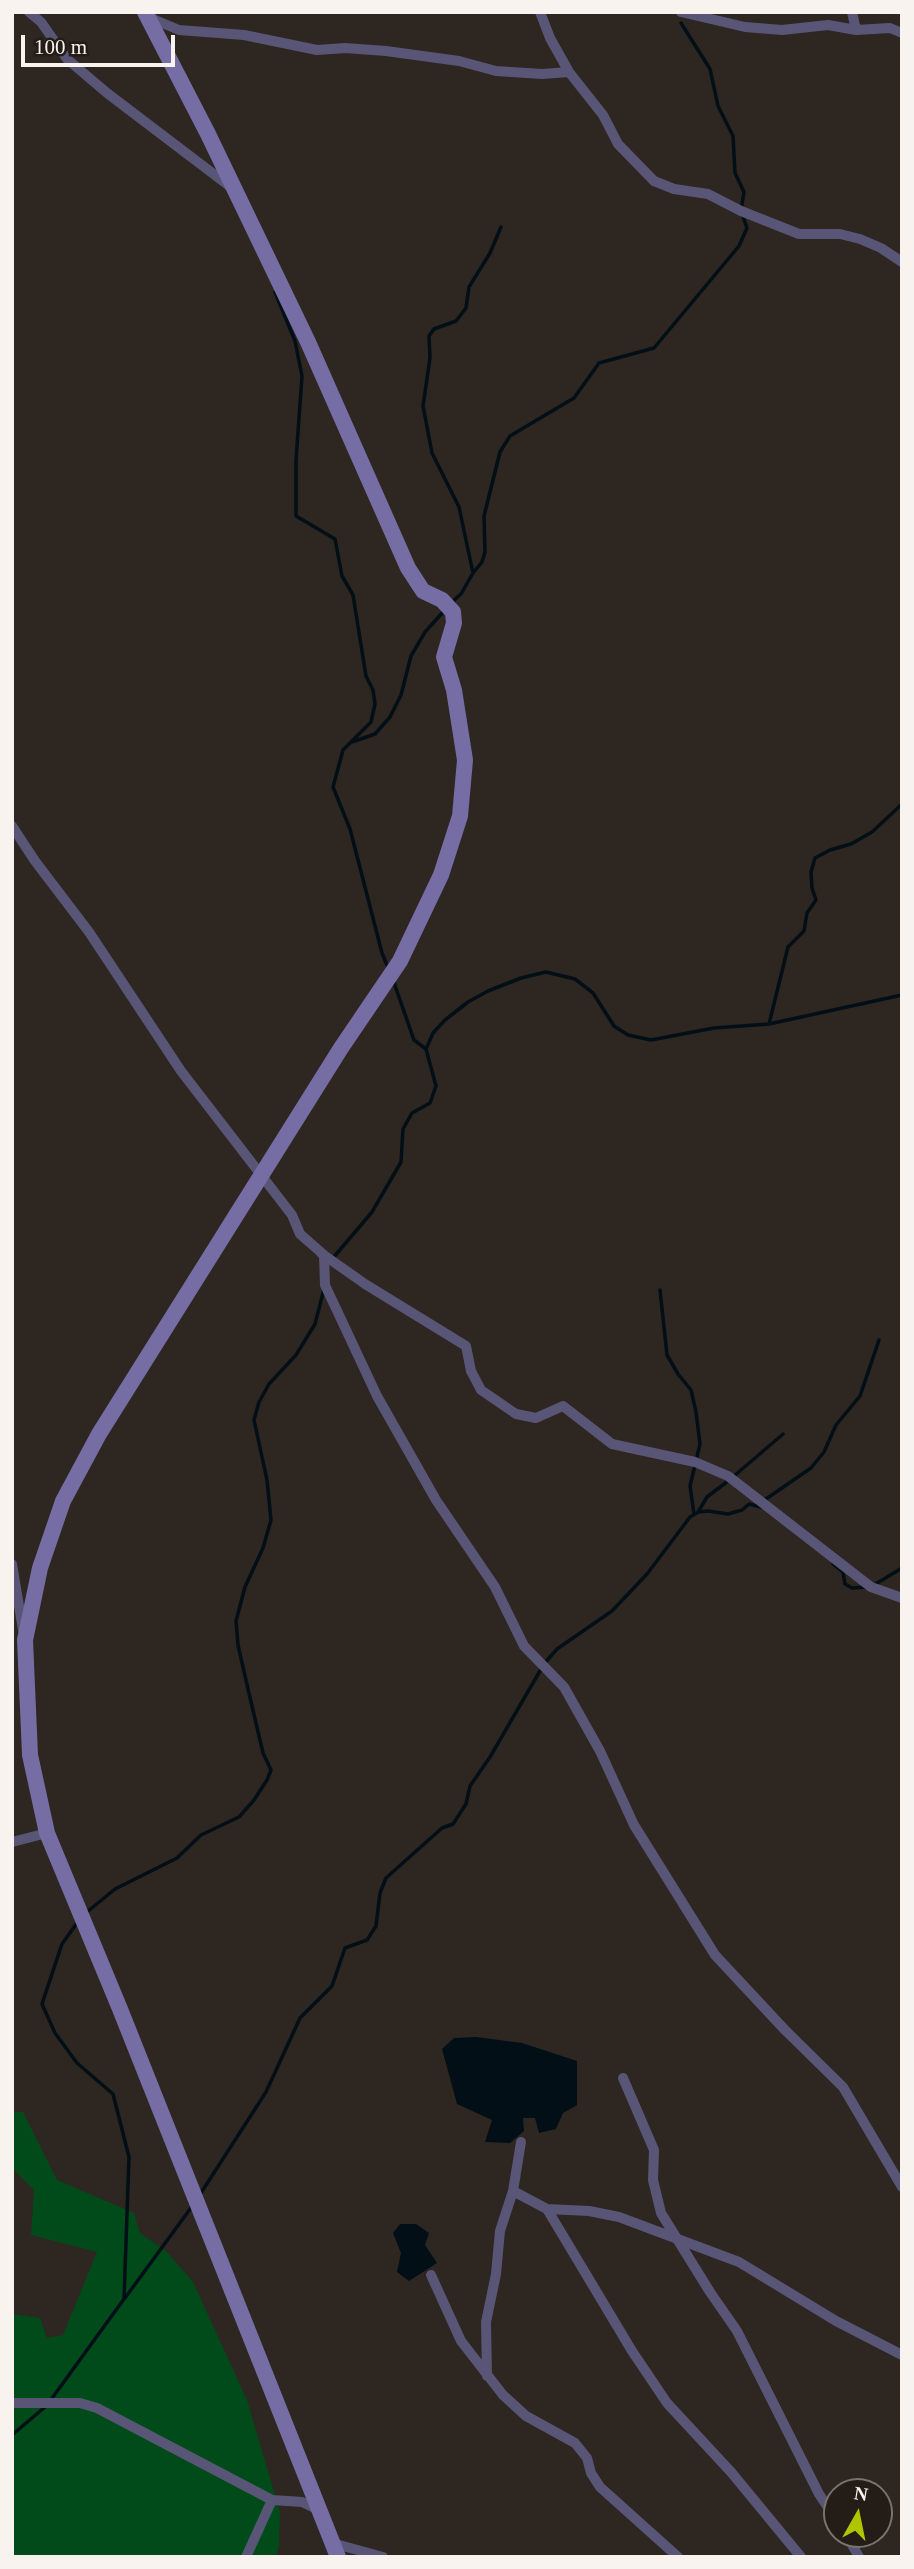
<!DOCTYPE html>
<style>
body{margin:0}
#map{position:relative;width:914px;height:2569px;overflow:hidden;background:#2e2621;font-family:Georgia,serif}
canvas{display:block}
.frame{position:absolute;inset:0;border:14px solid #f9f3ef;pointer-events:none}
.north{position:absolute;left:823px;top:2478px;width:70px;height:70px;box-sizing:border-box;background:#241c17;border:2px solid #79726d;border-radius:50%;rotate:9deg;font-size:19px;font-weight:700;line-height:28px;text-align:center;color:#f9f3ef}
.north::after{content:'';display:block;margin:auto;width:24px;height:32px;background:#b0c502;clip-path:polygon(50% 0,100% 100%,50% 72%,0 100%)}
.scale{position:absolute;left:21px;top:35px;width:154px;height:32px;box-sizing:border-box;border:4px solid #f9f3ef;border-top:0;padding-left:9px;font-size:21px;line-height:24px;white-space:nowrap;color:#f9f3ef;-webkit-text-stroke:5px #241c17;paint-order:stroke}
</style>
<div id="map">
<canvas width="914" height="2569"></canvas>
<div class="frame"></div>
<div class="north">N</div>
<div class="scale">100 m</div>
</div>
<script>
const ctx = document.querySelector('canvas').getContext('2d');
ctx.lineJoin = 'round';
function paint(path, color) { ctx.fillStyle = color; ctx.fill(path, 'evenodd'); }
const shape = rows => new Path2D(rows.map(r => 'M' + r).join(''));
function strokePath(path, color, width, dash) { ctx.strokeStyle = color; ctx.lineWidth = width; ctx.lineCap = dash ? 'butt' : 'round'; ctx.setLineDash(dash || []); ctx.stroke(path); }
paint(shape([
 [12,2112,23,2112,57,2180,134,2213,140,2233,167,2252,193,2282,247,2400,280,2512,279,2547,276,2557,12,2557,12,2314,40,2318,47,2338,63,2335,97,2252,31,2235,34,2190,12,2168]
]), '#004b19');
paint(shape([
 [476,2037,522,2043,577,2061,577,2105,563,2113,556,2129,539,2133,535,2118,523,2118,524,2131,510,2143,485,2142,492,2120,457,2104,442,2049,454,2038],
 [400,2224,416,2224,429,2233,425,2245,437,2263,409,2281,397,2272,401,2253,393,2233]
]), '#030f16');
strokePath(shape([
 [275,292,295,341,302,376,296,460,296,516,335,539,342,576,353,595,366,676,373,690,375,704,371,722,343,750,333,787,350,829,382,953,389,970],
 [473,573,482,562,485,552,484,516,500,452,510,436,574,398,599,363,654,348,739,246,747,228,741,211,744,192,735,173,733,136,718,106,710,69,681,23],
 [451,603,461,594,473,573,459,507,432,453,423,406,430,358,429,336,434,329,456,321,466,308,469,287,490,253,501,227],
 [352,742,375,734,390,717,401,695,411,656,425,632,444,611],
 [393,980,414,1040,426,1049],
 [769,1024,788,947,804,931,807,913,816,900,812,888,811,872,815,858,830,850,851,844,872,832,902,804],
 [333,1258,372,1212,401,1162,403,1129,412,1113,430,1103,436,1086,426,1049,433,1033,445,1020,468,1002,488,991,521,978,546,972,575,979,593,993,614,1026,628,1035,651,1040,714,1028,769,1024,902,995],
 [660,1290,667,1355,678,1374,691,1390,696,1412,700,1444,690,1486,694,1514],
 [734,1476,783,1434],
 [763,1501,811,1468,824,1452,836,1425,860,1396,879,1340],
 [698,1512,707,1497,728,1481],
 [833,1564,843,1572,845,1584,852,1588,867,1587],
 [874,1585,902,1568],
 [87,1912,115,1889,177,1858,201,1835,239,1817,254,1800,267,1780,271,1770,263,1753,248,1689,238,1645,236,1621,245,1587,263,1548,271,1520,267,1480,254,1420,259,1402,269,1384,296,1355,315,1324,324,1289],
 [199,2196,266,2092,300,2018,332,1986,345,1948,367,1940,376,1926,380,1893,386,1878,442,1828,453,1824,466,1804,470,1786,490,1757,544,1664,557,1649,612,1611,647,1574,690,1517,698,1512,708,1511,728,1514,742,1510,749,1504,761,1507],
 [125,2298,193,2205],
 [50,2401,124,2299,129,2157,113,2094,77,2063,55,2033,42,2004,62,1944,79,1920],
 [12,2435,45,2407]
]), '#030f16', 3.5);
strokePath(shape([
 [29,12,41,22,67,59,107,93,232,188],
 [540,12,550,38,569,72,603,115,618,144,654,181,674,189,708,194,741,211,799,234,840,234,860,239,881,248,902,262],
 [681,12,745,27,782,30,828,25,856,30,890,28,902,33],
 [852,12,856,30],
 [148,17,179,30,244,35,317,50,345,48,386,51,459,61,496,71,542,74,569,72],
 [12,826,35,861,89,932,181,1071,292,1215,300,1234,324,1255,325,1285,377,1396,436,1500,495,1587,524,1646,564,1687,600,1751,634,1825,715,1955,785,2030,843,2087,902,2187],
 [321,1253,365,1284,466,1346,471,1371,481,1390,516,1414,536,1418,563,1406,612,1444,695,1462,728,1476,871,1587,902,1598],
 [12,1564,23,1630],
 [12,1842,47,1833],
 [623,2078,654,2150,653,2180,661,2213,710,2292,737,2331,819,2494,837,2521],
 [521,2142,513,2191,547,2209,632,2351,667,2403,731,2472,801,2557],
 [547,2209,589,2211,619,2217,739,2262,836,2321,902,2355],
 [431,2275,461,2341,503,2395,526,2416,575,2443,587,2458,591,2473,600,2487,678,2557],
 [487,2376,486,2322,496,2274,500,2231,513,2191],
 [12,2403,80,2403,97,2408,272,2500,302,2502,319,2510],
 [846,2534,859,2557],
 [332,2543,383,2557],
 [246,2557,272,2500]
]), '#595577', 10);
strokePath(shape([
 [145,12,208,134,308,342,408,568,423,591,442,600,453,612,454,623,444,657,454,690,465,760,460,816,441,875,400,961,341,1048,99,1434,63,1501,40,1568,25,1640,30,1755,47,1833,120,2009,338,2557]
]), '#756da3', 16);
</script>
